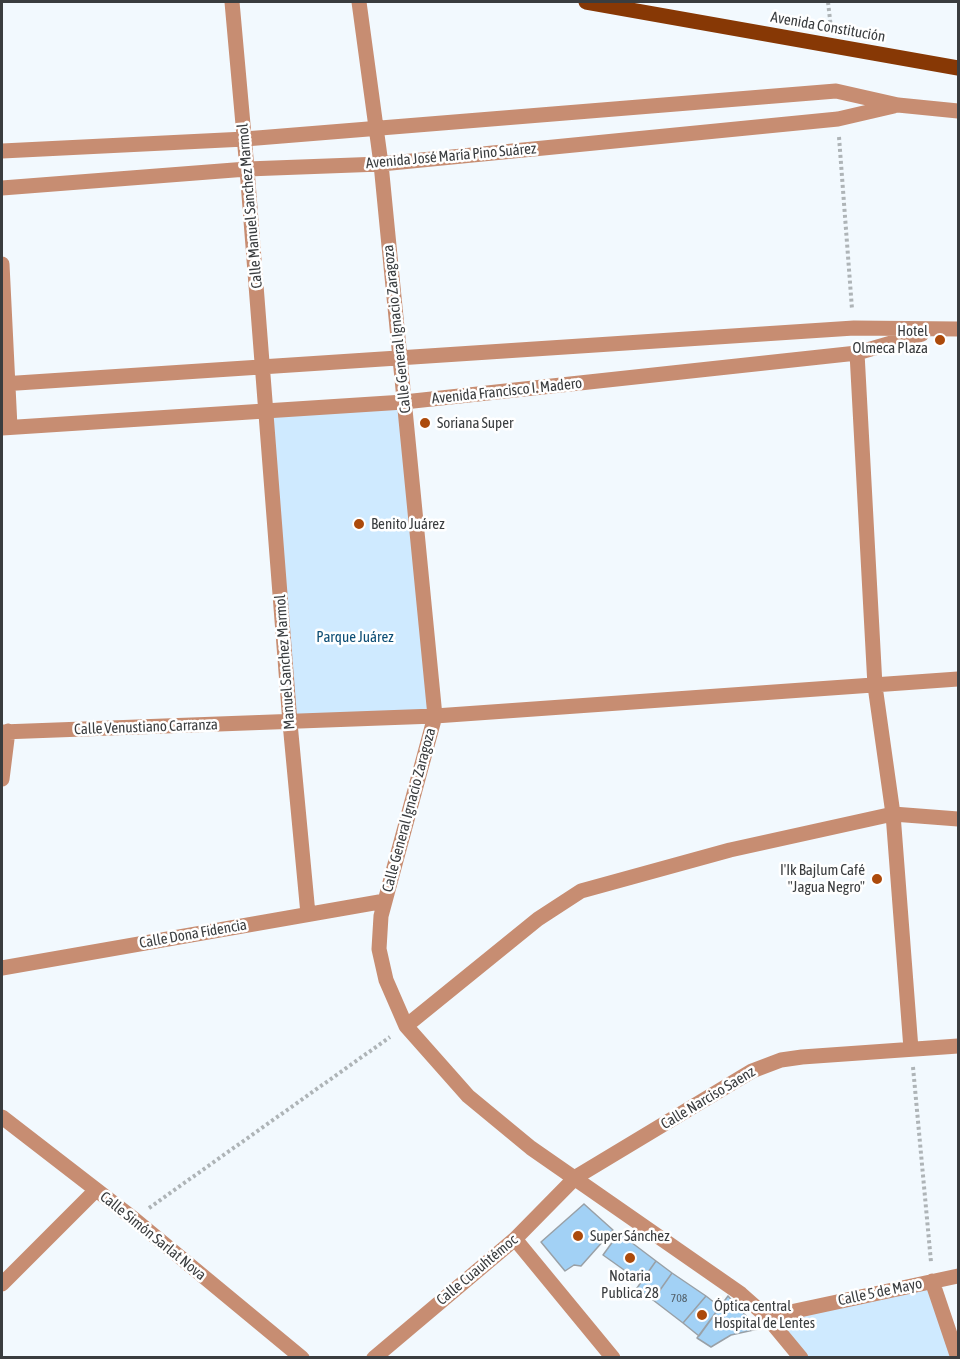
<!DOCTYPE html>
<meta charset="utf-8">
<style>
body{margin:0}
#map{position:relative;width:960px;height:1359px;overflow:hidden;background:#f2f9fe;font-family:"Asap Condensed",sans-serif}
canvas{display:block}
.frame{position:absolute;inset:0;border:3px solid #3a3d3f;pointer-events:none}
</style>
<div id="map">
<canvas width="960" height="1359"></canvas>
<div class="frame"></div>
</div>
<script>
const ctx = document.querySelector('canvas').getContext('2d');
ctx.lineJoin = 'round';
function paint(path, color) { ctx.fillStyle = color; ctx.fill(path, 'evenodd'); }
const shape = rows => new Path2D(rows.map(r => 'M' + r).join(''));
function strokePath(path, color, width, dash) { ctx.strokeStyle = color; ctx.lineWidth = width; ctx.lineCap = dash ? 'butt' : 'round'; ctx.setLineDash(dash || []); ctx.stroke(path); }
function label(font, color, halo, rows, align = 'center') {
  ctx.font = font + ' "Asap Condensed",sans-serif'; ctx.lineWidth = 5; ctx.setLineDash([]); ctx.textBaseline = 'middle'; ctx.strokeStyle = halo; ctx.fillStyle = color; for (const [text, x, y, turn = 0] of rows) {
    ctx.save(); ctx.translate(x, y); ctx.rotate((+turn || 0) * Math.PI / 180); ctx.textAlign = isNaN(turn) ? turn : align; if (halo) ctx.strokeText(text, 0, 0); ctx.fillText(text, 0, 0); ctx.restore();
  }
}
paint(shape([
 [404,402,435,716,290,723,266,410],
 [932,1281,958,1357,801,1357,767,1317]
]), '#cfeaff');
const building = shape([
 [584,1204,613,1230,581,1266,574,1265,565,1271,541,1242,584,1204],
 [619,1233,656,1261,641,1282,603,1255,619,1233],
 [656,1261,672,1273,653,1300,637,1288,656,1261],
 [672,1273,706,1296,683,1323,653,1300,672,1273],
 [706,1296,720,1307,699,1336,683,1323,706,1296],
 [728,1296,758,1329,731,1335,711,1347,697,1338,728,1296]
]);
paint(building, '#a2d1f5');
strokePath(building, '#99a0a6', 1.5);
strokePath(shape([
 [828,2,831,28],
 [839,137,852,309],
 [913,1067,931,1262],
 [149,1208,390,1037]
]), '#aeb4b7', 4, [3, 3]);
strokePath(shape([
 [232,2,247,169,290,723,308,914],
 [359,2,381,164,435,716,381,916,379,949,386,980,406,1026,468,1096,531,1148,741,1294,767,1317,801,1358],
 [2,151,245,139,836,91,898,105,958,111],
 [2,188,247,169,381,164,838,119,894,106],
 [2,264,10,427],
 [857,353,875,686,893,814,911,1049],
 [2,384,854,328,958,329],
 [2,428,404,402,857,353,922,334],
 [2,732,435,716,958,679],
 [2,779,8,731],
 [2,968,385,901],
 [406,1026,538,919,581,891,730,850,893,814,958,819],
 [2,1117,134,1219,302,1358],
 [515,1239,613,1358],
 [932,1281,958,1358],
 [2,1284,96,1190],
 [767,1317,958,1276],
 [374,1358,515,1239,576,1177,752,1071,781,1060,802,1057,958,1046]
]), '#c78d72', 15);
strokePath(shape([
 [586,2,958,68]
]), '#873805', 15);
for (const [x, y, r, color] of [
 [940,340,6,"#ac4a0b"],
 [425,423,6,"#ac4a0b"],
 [359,524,6,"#ac4a0b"],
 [877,879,6,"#ac4a0b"],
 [578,1236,6,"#ac4a0b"],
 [630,1258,6,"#ac4a0b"],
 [702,1315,6,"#ac4a0b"]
]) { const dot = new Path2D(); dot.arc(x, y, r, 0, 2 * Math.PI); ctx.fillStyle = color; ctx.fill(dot); strokePath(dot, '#fff', 2); }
label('12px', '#54626c', null, [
 ["708",679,1298]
]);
label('15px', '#3a3d3f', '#fff', [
 ["Avenida Constitución",828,27,10],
 ["Avenida José María Pino Suárez",451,156,-5],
 ["Calle Manuel Sanchez Marmol",250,206,-95],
 ["Calle General Ignacio Zaragoza",397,329,-96],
 ["Avenida Francisco I. Madero",507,391,-6],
 ["Manuel Sanchez Marmol",285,662,-94],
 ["Calle Venustiano Carranza",146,727,-2],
 ["Calle General Ignacio Zaragoza",409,810,-75],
 ["Calle Dona Fidencia",193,934,-10],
 ["Calle Narciso Saenz",708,1098,-31],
 ["Calle Simón Sarlat Nova",153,1236,39],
 ["Calle Cuauhtémoc",477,1270,-40],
 ["Calle 5 de Mayo",880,1292,-12]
]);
label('15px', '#3a3d3f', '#fff', [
 ["Hotel",928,331,"right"],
 ["Olmeca Plaza",928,348,"right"],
 ["Soriana Super",437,423],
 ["Benito Juárez",371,524],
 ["I'Ik Bajlum Café",865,870,"right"],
 ["\"Jagua Negro\"",865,887,"right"],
 ["Super Sánchez",590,1236],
 ["Notaria",630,1276,"center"],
 ["Publica 28",630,1293,"center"],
 ["Óptica central",714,1306],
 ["Hospital de Lentes",714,1323]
], 'left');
label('15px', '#0c4d74', '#fff', [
 ["Parque Juárez",355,637]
]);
</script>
